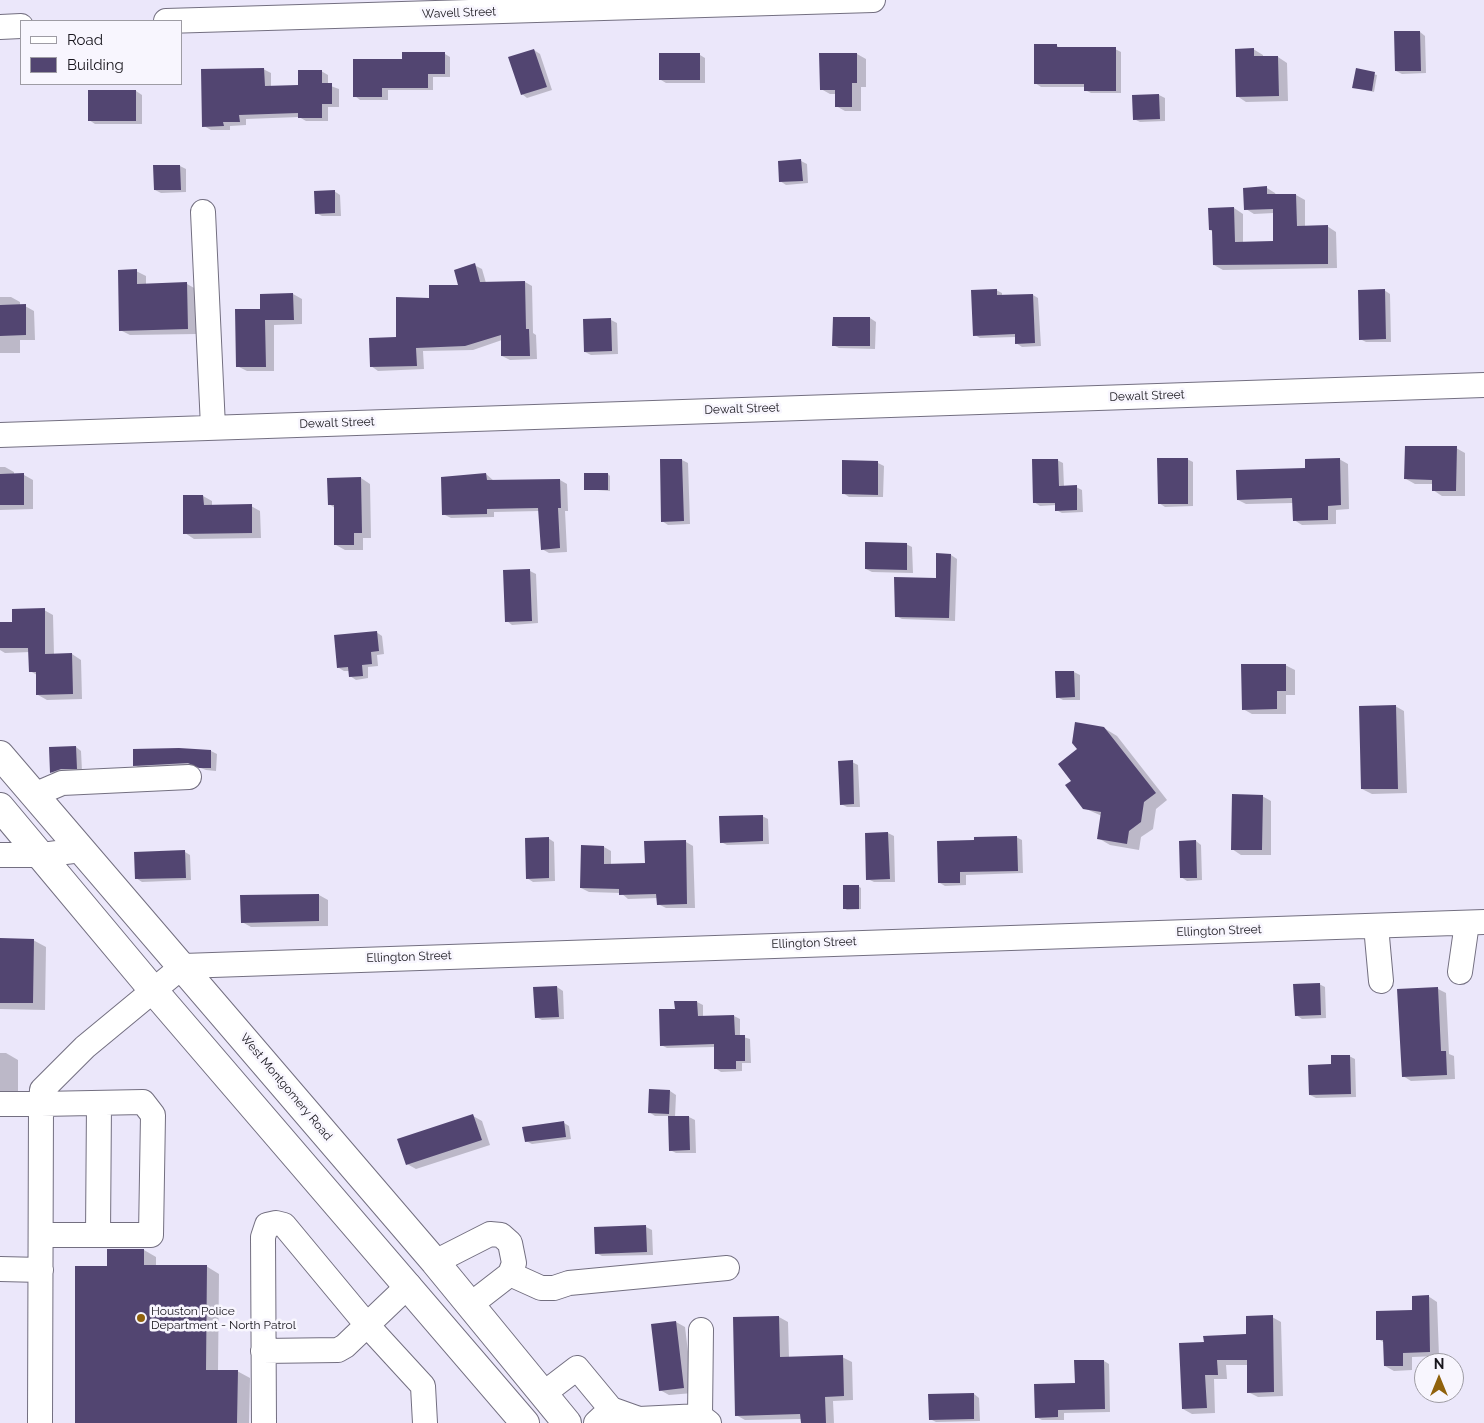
<!DOCTYPE html>
<style>
body{margin:0}
#map{position:relative;width:1484px;height:1423px;overflow:hidden;background:#ebe7fa;font-family:Raleway,sans-serif}
canvas{display:block}
.legend{position:absolute;left:20px;top:20px;width:162px;height:65px;box-sizing:border-box;background:#f8f6fe;border:1px solid #9e9ca4;margin:0;padding:6px 9px;list-style:none;font-size:15px;color:#18161d}
.legend li{display:flex;align-items:center;gap:10px;height:25px}
.legend b{width:25px;border:1px solid #9e9ca4}
.north{position:absolute;left:1414px;top:1353px;width:50px;height:50px;box-sizing:border-box;background:#f8f6fe;border:1px solid #9e9ca4;border-radius:50%;rotate:0deg;font-size:14px;font-weight:700;line-height:20px;text-align:center;color:#18161d}
.north::after{content:'';display:block;margin:auto;width:18px;height:22px;background:#90620d;clip-path:polygon(50% 0,100% 100%,50% 72%,0 100%)}
</style>
<div id="map">
<canvas width="1484" height="1423"></canvas>
<ul class="legend">
<li><b style="height:6px;background:#fff"></b>Road</li>
<li><b style="height:14px;background:#524571"></b>Building</li>
</ul>
<div class="north">N</div>
</div>
<script>
const ctx = document.querySelector('canvas').getContext('2d');
ctx.lineJoin = 'round';
function paint(path, color) { ctx.fillStyle = color; ctx.fill(path, 'evenodd'); }
const shape = rows => new Path2D(rows.map(r => 'M' + r).join(''));
function strokePath(path, color, width, dash) { ctx.strokeStyle = color; ctx.lineWidth = width; ctx.lineCap = dash ? 'butt' : 'round'; ctx.setLineDash(dash || []); ctx.stroke(path); }
function label(font, color, halo, rows, align = 'center') {
  ctx.font = font + ' Raleway,sans-serif'; ctx.lineWidth = 5; ctx.setLineDash([]); ctx.textBaseline = 'middle'; ctx.strokeStyle = halo; ctx.fillStyle = color; for (const [text, x, y, turn = 0] of rows) {
    ctx.save(); ctx.translate(x, y); ctx.rotate((+turn || 0) * Math.PI / 180); ctx.textAlign = isNaN(turn) ? turn : align; if (halo) ctx.strokeText(text, 0, 0); ctx.fillText(text, 0, 0); ctx.restore();
  }
}
paint(shape([
 [1420,32,1425,36,1426,73,1402,74,1396,71],
 [1057,46,1061,49,1115,49,1121,52,1121,93,1091,93,1085,90,1085,87,1041,87,1035,83],
 [1253,49,1263,55,1263,58,1278,57,1287,63,1288,101,1246,102,1237,96],
 [534,50,540,54,552,90,527,98,522,94],
 [445,54,450,57,450,77,433,77,433,90,388,90,388,100,360,100,355,96],
 [857,54,866,59,866,87,861,87,861,111,845,111,836,106,836,94,830,94,821,89],
 [700,55,705,58,705,83,666,83,661,80],
 [263,69,271,73,271,87,299,86,321,71,328,75,328,85,339,89,339,107,328,107,328,121,306,121,299,117,246,119,246,125,230,126,230,130,211,130,204,126],
 [1357,70,1377,75,1374,92,1356,88],
 [136,91,142,95,142,124,95,124,89,120],
 [1159,95,1165,98,1165,121,1140,122,1134,119],
 [801,161,807,164,808,183,786,185,780,181,779,162],
 [180,166,186,169,186,192,161,193,155,190],
 [1267,188,1275,193,1276,195,1296,195,1305,200,1305,227,1327,226,1336,232,1337,268,1223,270,1214,265,1213,232,1210,230,1234,208,1243,214,1243,243,1274,242,1274,213,1254,214,1246,209],
 [334,191,340,195,341,216,322,216,316,213],
 [474,265,482,269,486,283,525,282,532,286,533,333,536,335,537,359,510,360,502,356,502,340,473,350,423,351,424,369,378,371,371,366,431,299,460,286],
 [136,271,146,276,146,285,187,284,196,289,197,334,130,335,120,330],
 [996,290,1002,293,1002,296,1033,295,1038,298,1041,346,1022,347,1016,343,1016,337,980,338,975,335],
 [1384,290,1390,294,1391,342,1366,342,1360,339],
 [293,294,302,299,302,324,274,325,274,371,247,371,237,366,261,310],
 [0,297,11,297,20,302,20,306,25,306,34,311,35,340,20,340,20,353,0,353],
 [834,318,870,318,876,322,875,349,839,348,833,345],
 [585,320,611,320,617,323,618,354,591,355,585,352],
 [1456,448,1465,453,1465,496,1442,496,1433,490,1433,484,1415,484,1406,479],
 [1187,459,1193,462,1193,506,1165,507,1159,503],
 [1339,459,1348,464,1349,509,1336,510,1336,524,1302,525,1294,520,1293,503,1246,504,1238,500,1307,470],
 [682,460,688,463,690,524,668,525,662,521,661,461],
 [1057,460,1063,463,1064,487,1076,487,1082,490,1083,512,1062,513,1056,510,1056,505,1040,506,1034,502],
 [878,463,884,466,883,497,849,497,843,493],
 [0,467,5,467,14,472,14,475,24,475,33,480,33,509,0,510],
 [486,474,494,481,560,480,567,484,568,511,565,511,567,552,549,553,542,549,539,511,494,512,494,517,451,518,443,514],
 [608,474,610,476,610,491,585,489],
 [361,478,370,484,371,538,363,538,363,550,345,550,336,545,335,508,329,504],
 [184,496,203,496,212,501,212,506,251,506,260,511,261,538,194,539,185,533],
 [906,544,912,547,913,573,872,572,866,569],
 [938,555,951,555,957,559,955,621,902,619,896,616,937,579],
 [530,571,536,574,538,623,512,625,507,621],
 [44,610,53,615,54,655,72,654,81,660,82,699,47,700,38,695,37,675,30,671,30,652,5,653,0,650,0,623,14,623],
 [376,632,382,636,384,654,377,655,378,666,368,667,368,678,356,680,350,676,349,671,344,671,339,668],
 [1285,665,1295,670,1295,695,1286,695,1286,714,1252,714,1243,709],
 [1057,672,1074,672,1080,675,1080,700,1063,700,1057,697],
 [1395,706,1404,711,1407,793,1372,794,1362,789],
 [1104,728,1117,736,1167,800,1156,809,1153,829,1141,837,1139,850,1110,845,1098,838,1102,816,1084,808,1072,781,1079,750],
 [76,747,81,751,82,771,57,776,51,772],
 [134,750,211,751,217,754,216,771,206,770,195,766,140,768,134,765],
 [852,762,858,765,860,807,847,807,841,804],
 [1262,796,1271,801,1271,855,1241,855,1232,849],
 [762,816,768,819,769,844,727,845,721,842],
 [888,833,894,836,895,882,874,882,868,879],
 [1016,837,1022,840,1023,873,966,875,966,885,945,886,940,883,976,841],
 [548,838,554,842,555,881,533,882,527,878],
 [1196,841,1201,845,1202,880,1187,881,1181,877],
 [686,842,693,846,695,908,666,908,658,904,658,898,628,899,621,893,589,892,581,888,604,847,611,851,611,865,646,864],
 [185,852,190,855,191,880,142,882,136,878],
 [858,886,861,888,861,909,847,910,844,908],
 [319,895,328,900,328,926,251,927,242,922],
 [0,939,33,940,46,947,45,1010,0,1009],
 [1319,984,1325,987,1326,1018,1302,1019,1296,1015],
 [557,987,563,991,564,1019,542,1020,536,1017,535,988],
 [1438,989,1446,993,1449,1054,1454,1056,1455,1079,1411,1081,1403,1076],
 [697,1002,703,1005,703,1017,734,1016,740,1019,740,1036,750,1039,751,1063,742,1063,742,1071,721,1072,715,1068,715,1047,667,1048,661,1045,676,1010],
 [0,1053,6,1053,18,1060,18,1096,0,1096],
 [1349,1056,1355,1059,1356,1097,1316,1098,1310,1095,1332,1065],
 [670,1091,676,1095,675,1117,689,1117,695,1120,696,1153,676,1153,670,1150,669,1116,655,1116,649,1112],
 [473,1116,482,1121,490,1145,416,1169,407,1164],
 [564,1123,569,1126,571,1139,532,1144,526,1141],
 [646,1227,652,1230,653,1255,602,1256,596,1253,595,1228],
 [144,1250,156,1257,156,1266,206,1266,219,1274,218,1371,237,1371,250,1378,249,1423,76,1423,108,1267],
 [1428,1296,1437,1302,1439,1356,1412,1357,1412,1370,1394,1371,1385,1366,1385,1343,1378,1339,1413,1312],
 [779,1317,788,1322,789,1358,842,1357,852,1362,853,1400,833,1401,834,1423,802,1423,802,1419,745,1420,736,1415,734,1318],
 [1272,1317,1281,1322,1283,1396,1258,1397,1248,1392,1248,1365,1226,1365,1227,1379,1214,1379,1215,1413,1192,1414,1183,1409,1205,1343,1247,1335],
 [676,1322,685,1327,693,1393,669,1395,660,1390],
 [1104,1361,1109,1364,1110,1412,1064,1413,1064,1420,1042,1420,1036,1417],
 [974,1394,979,1398,980,1421,936,1422,930,1419]
]), '#0003');
paint(shape([
 [1394,31,1420,31,1421,71,1395,71],
 [1034,44,1057,44,1057,47,1116,47,1116,91,1084,91,1084,84,1034,84],
 [1254,48,1254,56,1278,56,1279,96,1236,97,1235,49],
 [534,49,547,87,521,95,508,57],
 [402,52,445,52,445,74,428,74,428,88,382,88,382,97,353,97,353,59,402,59],
 [659,53,700,53,700,80,659,80],
 [819,53,857,53,857,83,852,83,852,107,835,107,835,90,820,90],
 [264,68,265,86,298,85,298,70,322,70,322,83,332,83,332,104,322,104,322,118,298,118,298,113,239,115,240,122,223,122,224,126,202,127,201,69],
 [1356,68,1375,72,1372,91,1352,88],
 [88,90,136,90,136,121,88,121],
 [1159,94,1160,119,1133,120,1132,95],
 [801,159,803,181,779,182,778,161],
 [153,165,180,165,181,190,154,190],
 [1267,186,1267,194,1296,194,1297,226,1328,225,1328,264,1213,265,1212,230,1209,230,1208,208,1234,207,1235,242,1273,241,1273,209,1244,210,1243,188],
 [335,190,335,213,315,214,314,191],
 [475,263,480,282,525,281,526,329,529,329,530,356,501,356,501,335,465,346,416,348,417,366,370,367,369,338,396,337,396,297,429,298,429,285,458,285,454,270],
 [137,269,137,284,187,282,188,329,119,331,118,270],
 [997,289,997,295,1033,294,1035,343,1015,344,1015,334,973,336,971,290],
 [1385,289,1386,339,1359,340,1358,290],
 [293,293,294,320,265,320,266,367,236,367,235,309,260,309,260,294],
 [26,304,26,335,0,336,0,305],
 [833,317,870,317,870,346,832,346],
 [611,318,612,351,584,352,583,319],
 [1405,446,1457,446,1456,491,1432,491,1432,480,1404,479],
 [1157,458,1188,458,1188,504,1158,504],
 [1340,458,1341,505,1328,506,1328,520,1293,521,1292,498,1237,500,1236,470,1305,468,1305,459],
 [660,459,682,459,684,521,661,522],
 [1032,459,1058,459,1059,486,1077,485,1077,510,1055,511,1055,503,1033,503],
 [842,460,878,461,878,495,842,494],
 [24,473,24,505,0,505,0,474],
 [486,473,487,480,560,479,561,508,558,508,560,548,541,550,538,508,487,509,487,514,442,515,441,477],
 [584,473,608,473,608,490,584,490],
 [361,477,362,533,354,533,354,545,334,545,334,505,328,505,327,478],
 [183,495,203,495,204,505,252,504,252,533,183,534],
 [865,542,907,543,907,570,865,569],
 [936,553,951,554,949,618,895,617,894,577,936,578],
 [530,569,532,621,505,622,503,570],
 [45,608,45,654,72,653,73,694,36,695,36,672,29,672,28,648,0,648,0,622,12,622,12,609],
 [377,631,379,651,371,652,372,664,362,665,363,676,349,677,348,667,337,668,334,635],
 [1241,664,1286,664,1286,691,1277,691,1277,709,1242,710],
 [1055,671,1074,671,1075,697,1056,698],
 [1396,705,1398,789,1361,789,1359,706],
 [1075,722,1104,727,1156,793,1144,802,1141,822,1129,831,1127,844,1097,839,1101,812,1083,809,1065,785,1071,781,1058,764,1077,749,1072,743],
 [76,746,77,769,61,769,50,773,49,747],
 [179,748,211,750,211,768,199,768,188,763,133,766,133,749],
 [853,760,854,804,840,805,838,761],
 [1232,794,1263,795,1262,850,1231,850],
 [763,815,763,841,720,843,719,816],
 [888,832,890,879,866,880,865,833],
 [1017,836,1018,871,960,872,960,883,938,883,937,841,974,840,974,837],
 [549,837,549,878,526,879,525,838],
 [686,840,687,904,657,905,656,894,619,895,619,889,580,888,581,845,604,846,604,864,645,863,644,841],
 [1196,840,1197,878,1180,878,1179,841],
 [185,850,186,878,135,879,134,852],
 [843,885,859,885,859,909,843,909],
 [319,894,319,921,241,923,240,895],
 [0,938,34,939,33,1003,0,1003],
 [1320,983,1321,1015,1295,1016,1293,984],
 [557,986,559,1017,535,1018,533,987],
 [1438,987,1441,1051,1446,1051,1447,1075,1402,1077,1397,989],
 [674,1001,697,1001,698,1016,734,1015,735,1035,745,1035,745,1061,736,1061,736,1069,714,1069,714,1044,660,1046,659,1009,675,1009],
 [1331,1055,1350,1055,1351,1094,1309,1095,1308,1065,1331,1064],
 [649,1089,670,1090,669,1114,648,1113],
 [473,1114,482,1140,406,1165,397,1139],
 [668,1116,689,1116,690,1150,669,1151],
 [564,1121,566,1137,525,1142,522,1127],
 [646,1225,647,1252,595,1254,594,1227],
 [107,1249,144,1249,144,1265,207,1265,206,1370,238,1370,237,1423,75,1423,75,1266,107,1266],
 [1429,1295,1430,1352,1403,1353,1403,1366,1384,1366,1383,1340,1376,1340,1376,1311,1412,1310,1412,1296],
 [1273,1315,1274,1392,1247,1393,1247,1360,1217,1360,1218,1375,1205,1375,1207,1408,1182,1409,1179,1343,1204,1342,1203,1336,1246,1334,1246,1316],
 [779,1316,780,1357,843,1355,844,1396,825,1397,826,1423,801,1423,800,1414,735,1416,733,1317],
 [676,1321,684,1388,659,1391,651,1324],
 [1074,1360,1104,1360,1105,1409,1058,1410,1058,1417,1035,1418,1034,1384,1075,1383],
 [974,1393,974,1419,929,1420,928,1394]
]), '#524571');
const minor = shape([
 [166,21,873,0],
 [0,27,21,26],
 [203,212,213,427],
 [0,435,1484,385],
 [34,795,62,783,189,777],
 [0,855,42,855,81,850],
 [1376,926,1381,981],
 [1460,972,1467,923],
 [0,1104,41,1104,42,1090,85,1047,183,966,1484,922],
 [98,1235,99,1103],
 [435,1262,490,1234,501,1235,510,1243,514,1263,510,1274,470,1305],
 [0,1269,41,1270],
 [510,1274,541,1288,554,1288,569,1283,727,1268],
 [263,1351,338,1350,345,1346,409,1285],
 [543,1394,577,1368,611,1409,596,1423],
 [611,1409,639,1419,700,1416,709,1423],
 [700,1416,701,1330],
 [40,1423,41,1104,143,1102,153,1115,151,1235,41,1235],
 [264,1423,263,1237,267,1225,276,1223,284,1225,367,1325,423,1386,425,1423]
]);
const major = shape([
 [0,755,435,1262,567,1423],
 [0,807,153,990,525,1423]
]);
strokePath(minor, '#736f80', 26);
strokePath(major, '#736f80', 30);
strokePath(minor, '#fff', 24);
strokePath(major, '#fff', 28);
for (const [x, y, r, color] of [
 [141,1318,5,"#90620d"]
]) { const dot = new Path2D(); dot.arc(x, y, r, 0, 2 * Math.PI); ctx.fillStyle = color; ctx.fill(dot); strokePath(dot, '#f8f6fe', 2); }
label('12px', '#18161d', '#f8f6fe', [
 ["Wavell Street",459,13,-2],
 ["Dewalt Street",1147,396,-2],
 ["Dewalt Street",742,409,-2],
 ["Dewalt Street",337,423,-2],
 ["Ellington Street",1219,931,-2],
 ["Ellington Street",814,943,-2],
 ["Ellington Street",409,957,-2],
 ["West Montgomery Road",286,1087,50]
]);
label('12px', '#18161d', '#f8f6fe', [
 ["Houston Police",151,1311],
 ["Department - North Patrol",151,1325]
], 'left');
</script>
